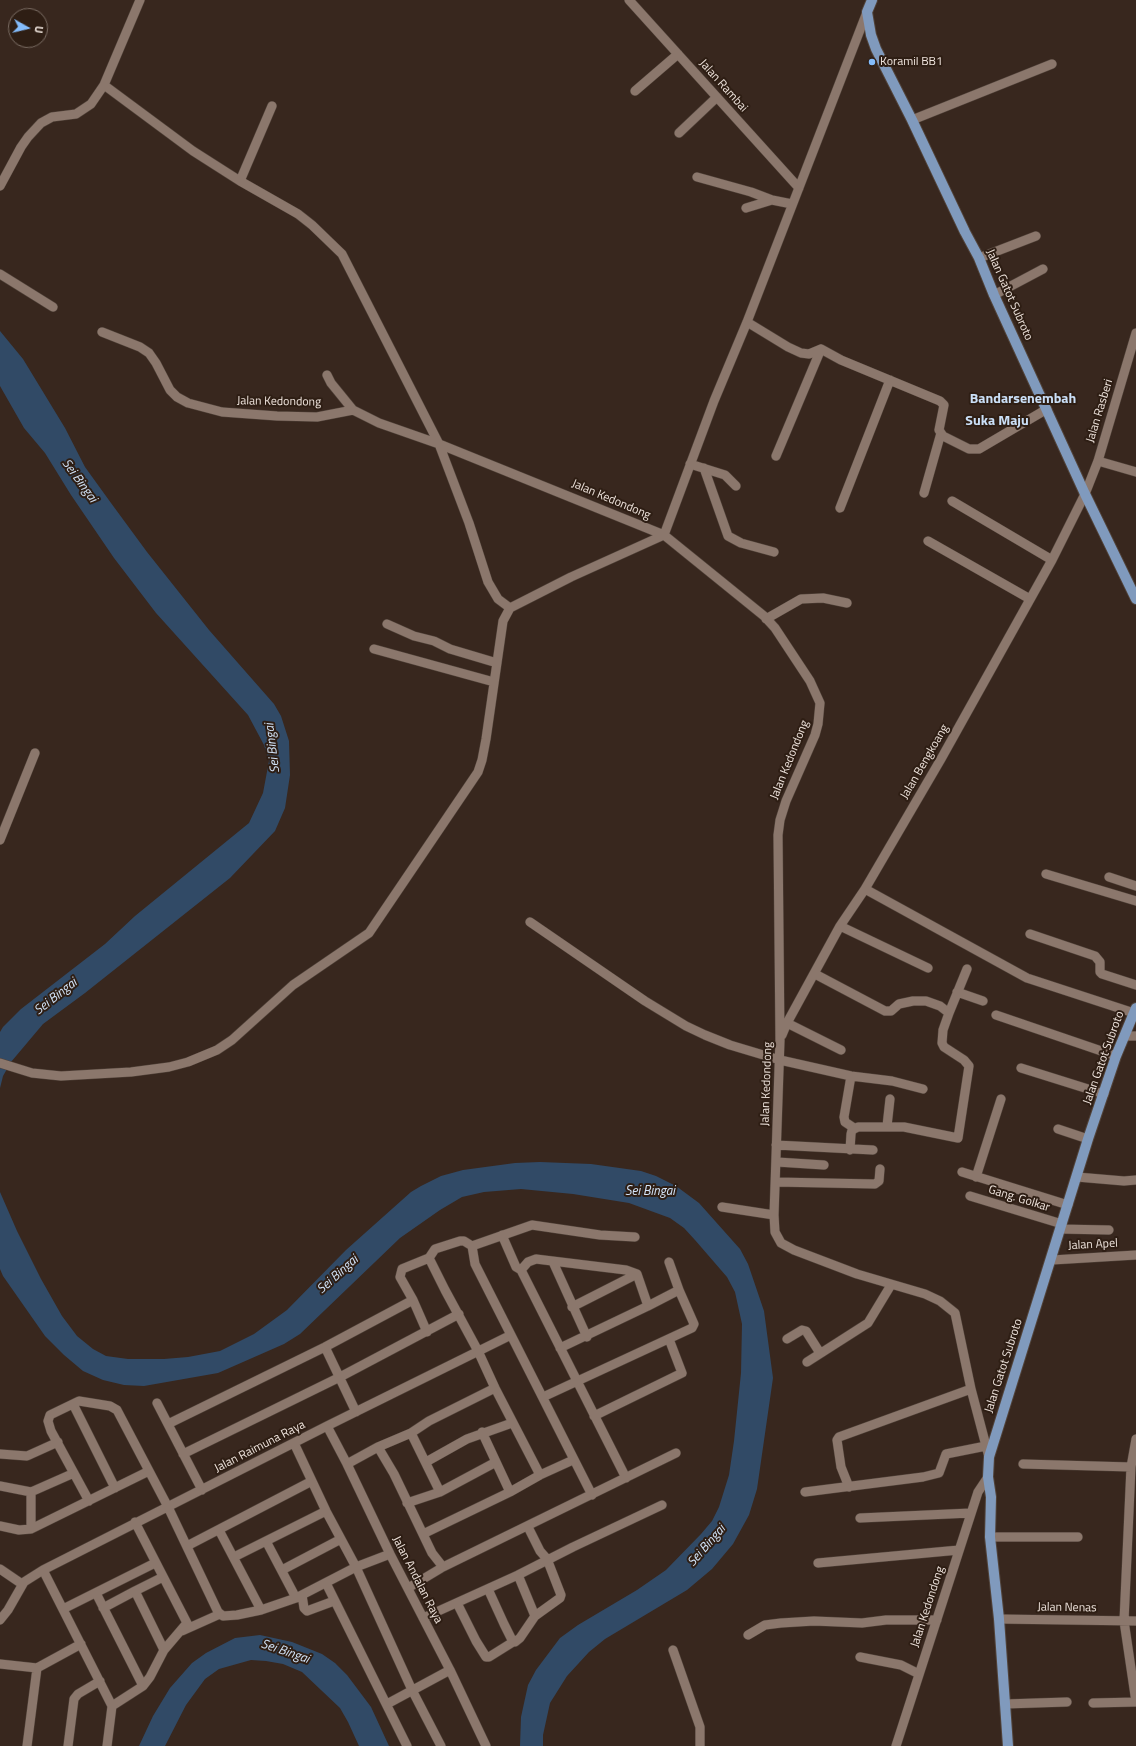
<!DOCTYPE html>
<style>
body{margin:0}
#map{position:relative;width:1136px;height:1746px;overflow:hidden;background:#38271e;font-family:"Titillium Web",sans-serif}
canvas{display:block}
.north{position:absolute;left:8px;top:8px;width:40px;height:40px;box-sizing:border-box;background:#2e1e14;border:1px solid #7b6d64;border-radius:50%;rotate:98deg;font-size:11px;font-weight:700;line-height:16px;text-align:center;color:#eee3dc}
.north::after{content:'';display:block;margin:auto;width:14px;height:18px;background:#84bcfb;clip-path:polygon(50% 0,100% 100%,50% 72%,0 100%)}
</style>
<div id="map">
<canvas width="1136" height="1746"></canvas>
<div class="north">U</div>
</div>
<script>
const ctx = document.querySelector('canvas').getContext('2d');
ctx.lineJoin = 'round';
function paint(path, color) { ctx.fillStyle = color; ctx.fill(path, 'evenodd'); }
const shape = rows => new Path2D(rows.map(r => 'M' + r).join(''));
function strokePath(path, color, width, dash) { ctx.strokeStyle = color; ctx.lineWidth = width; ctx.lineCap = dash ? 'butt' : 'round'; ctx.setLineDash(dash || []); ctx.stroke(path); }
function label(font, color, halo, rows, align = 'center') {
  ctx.font = font + ' "Titillium Web",sans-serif'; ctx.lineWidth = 4; ctx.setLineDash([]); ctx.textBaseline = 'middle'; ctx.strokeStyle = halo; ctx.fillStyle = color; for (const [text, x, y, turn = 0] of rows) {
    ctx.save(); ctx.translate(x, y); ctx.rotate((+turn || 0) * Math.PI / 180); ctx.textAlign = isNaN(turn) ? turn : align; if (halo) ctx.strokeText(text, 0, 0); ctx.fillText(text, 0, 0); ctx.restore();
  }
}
paint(shape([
 [0,331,23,359,65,428,85,467,111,503,147,552,209,630,274,704,281,716,289,741,290,775,285,808,275,831,230,878,85,993,43,1024,11,1062,3,1076,0,1088,0,1032,3,1027,21,1009,105,944,135,916,249,823,263,793,269,761,264,745,248,715,156,613,114,558,71,495,45,453,24,428,0,386],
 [540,1162,591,1164,641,1171,656,1176,676,1186,699,1203,740,1249,748,1264,764,1311,773,1378,757,1489,749,1515,733,1544,712,1569,687,1590,605,1639,589,1652,567,1676,550,1703,543,1735,543,1746,520,1746,521,1717,528,1685,536,1670,560,1638,578,1625,637,1590,666,1570,701,1534,712,1521,719,1507,729,1475,734,1441,741,1373,742,1324,735,1292,727,1277,695,1240,684,1228,670,1218,629,1203,573,1194,521,1189,484,1192,462,1197,440,1210,400,1238,300,1334,284,1344,218,1373,144,1386,124,1385,103,1380,83,1371,64,1355,45,1336,3,1276,0,1269,0,1192,17,1231,41,1279,62,1316,77,1336,93,1349,106,1356,128,1359,164,1359,188,1357,220,1351,254,1334,287,1310,346,1250,411,1192,421,1186,441,1176,463,1170,515,1163],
 [260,1635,292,1642,322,1654,335,1663,347,1675,371,1707,389,1746,359,1746,348,1722,340,1708,302,1672,283,1664,266,1661,251,1660,219,1669,205,1679,186,1705,165,1746,139,1746,153,1716,170,1688,192,1663,206,1653,235,1638]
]), '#314a66');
const minor = shape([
 [629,0,799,188],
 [104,85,193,151,240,181,298,214,312,225,342,254,439,444,469,523,488,582,498,599,510,608],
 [635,91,678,54],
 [912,120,1052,64],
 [679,133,717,97],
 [697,177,751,192,772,200,792,204],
 [240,181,272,106],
 [0,186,21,147,28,137,41,123,52,117,76,114,91,104,104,85,140,0],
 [746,208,772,200],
 [979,258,1036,236],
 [0,274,53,307],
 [994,295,1043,269],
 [747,322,788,347,801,353,809,354,821,349,841,360,940,401,944,405,939,430,943,436,969,449,979,449,1047,409],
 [102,332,140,347,149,353,156,363,170,390,177,397,188,403,222,412,277,416,317,417,353,410,379,423,439,444,664,535,764,616,775,628,810,681,820,703,818,724,815,735,786,801,780,820,778,835,780,1040,774,1215,775,1232,781,1243,794,1250,857,1274,925,1294,940,1301,955,1313,971,1389,989,1457],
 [327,375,331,383,353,410],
 [776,456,821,349],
 [1098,461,1136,472],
 [690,464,725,475,736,486],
 [704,468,728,536,741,543,774,552],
 [924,493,941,433],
 [952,501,1052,560],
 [840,508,890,380],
 [928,541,1030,599],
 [766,619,801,599,823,598,847,603],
 [387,624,414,636,434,641,450,649,497,663],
 [374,649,494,682],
 [0,840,35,753],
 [1046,874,1136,901],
 [1109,877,1136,886],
 [865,889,1027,978,1134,1013],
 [530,922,645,1001,686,1026,705,1035,730,1045,780,1060,851,1076,892,1081,923,1089],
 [840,926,928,968],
 [1030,934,1095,956,1100,962,1100,972,1102,974,1136,985],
 [815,974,885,1011,891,1011,899,1004,913,1001,926,1001,940,1006,949,1013,943,1030,942,1043,944,1047,964,1060,969,1066,958,1138,904,1127,858,1127,852,1130,851,1134,850,1150],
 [957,992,983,1001],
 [949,1013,967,969],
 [996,1015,1116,1056],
 [787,1023,841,1050],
 [782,1035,787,1023,840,926,865,889,941,759,1052,560,1085,494,1098,461,1136,333],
 [1125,1036,1136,1036],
 [0,1063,32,1073,61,1076,131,1072,169,1067,188,1062,217,1050,232,1040,293,985,369,933,478,772,482,760,486,739,503,621,510,608,571,577,664,535,714,401,747,322,867,12],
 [1021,1068,1104,1094],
 [851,1076,844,1117,845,1122,854,1128],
 [887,1126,890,1099],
 [1058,1129,1088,1139],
 [776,1145,873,1150],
 [777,1162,824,1165],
 [962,1172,1068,1205],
 [976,1177,1001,1099],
 [1077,1177,1124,1181,1136,1180],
 [776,1182,875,1184,879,1181,880,1169],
 [970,1196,1062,1224],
 [722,1207,774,1215],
 [1060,1229,1109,1230],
 [502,1235,516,1267,521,1270,626,1478],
 [472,1246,475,1264,592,1495],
 [429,1258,445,1290,478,1351,495,1388,540,1475],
 [1052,1260,1136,1255],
 [553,1262,587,1337],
 [669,1262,679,1290],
 [521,1270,528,1262,536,1259,626,1270,637,1274,648,1306,679,1290,694,1324,692,1328,543,1397],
 [572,1307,637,1274],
 [427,1332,413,1300,400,1277,402,1269,429,1258,435,1249,460,1241,464,1241,472,1246,532,1225,600,1235,635,1237],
 [787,1339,802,1330,806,1331,820,1353],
 [325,1347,356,1412],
 [560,1348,648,1306],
 [807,1362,868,1323,891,1285],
 [157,1403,202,1490],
 [73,1404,115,1488],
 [594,1416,682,1373,669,1339],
 [168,1424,325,1347,413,1300],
 [327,1426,347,1464,390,1554,450,1670,486,1746],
 [482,1432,510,1492],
 [411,1433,440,1492],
 [294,1443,326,1511,356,1567,412,1690,441,1746],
 [378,1447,394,1474,432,1553,443,1567],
 [0,1454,27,1456,58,1442],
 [183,1454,340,1377,459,1314],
 [426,1462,467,1439,512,1423],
 [347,1464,378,1447,411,1433,429,1421,495,1388],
 [1023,1464,1131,1467],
 [0,1486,31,1492,31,1529],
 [849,1487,841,1467,837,1440,839,1437,971,1389],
 [31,1492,74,1473],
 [805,1492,923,1477,939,1473,946,1454,986,1446],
 [89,1501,51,1431,48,1421,50,1415,79,1401,110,1406,117,1410,168,1507,218,1612,223,1616,237,1615,261,1610,296,1598,356,1567,390,1554],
 [407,1503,440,1492,496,1462],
 [860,1518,971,1513],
 [135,1522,187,1623,164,1650],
 [0,1526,19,1530,31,1529,149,1471],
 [528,1527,540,1551,547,1559,561,1595,560,1598,535,1616],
 [219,1530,261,1610],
 [423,1534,510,1492,540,1475,573,1460],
 [990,1537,1078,1537],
 [266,1541,326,1511],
 [187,1546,312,1481],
 [234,1557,266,1541,296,1598],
 [818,1563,959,1550],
 [0,1569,22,1584],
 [43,1570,112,1706,107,1746],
 [282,1570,341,1539],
 [326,1583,407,1746],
 [408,1588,443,1567,676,1453],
 [488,1589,504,1624,513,1642,515,1642,520,1638,535,1616,518,1575],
 [96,1593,143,1686],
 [302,1595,304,1608,307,1611,334,1601],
 [457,1603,476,1641,486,1657,489,1657,513,1642],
 [103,1608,135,1591],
 [63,1609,155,1563],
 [423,1618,518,1575,573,1547,662,1505],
 [999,1619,1136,1621],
 [0,1620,8,1610,24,1582,43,1570,327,1426,511,1335],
 [182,1631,220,1614],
 [748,1635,765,1625,781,1623,814,1621,862,1623,886,1620,937,1620],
 [673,1650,700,1727,700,1746],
 [860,1657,901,1665,919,1674],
 [0,1664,37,1668,81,1644],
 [1093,1703,1136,1702,1124,1621,1131,1467,1136,1439],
 [387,1704,450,1670],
 [1005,1704,1067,1702],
 [112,1706,143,1686,150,1677,164,1650,135,1591,163,1577],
 [27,1746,37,1668],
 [68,1746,74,1699,78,1694,100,1681],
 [896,1746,978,1492,988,1477]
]);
const major = shape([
 [872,0,867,12,871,35,876,49,912,120,965,232,979,258,994,295,1085,494,1136,599],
 [1008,1746,999,1619,990,1537,991,1497,988,1477,989,1457,1088,1139,1116,1056,1136,1008]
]);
strokePath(minor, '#51433a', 10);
strokePath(major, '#51433a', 12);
strokePath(minor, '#8b776c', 9);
strokePath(major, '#809abd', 10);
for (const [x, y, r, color] of [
 [872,62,4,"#84bcfb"]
]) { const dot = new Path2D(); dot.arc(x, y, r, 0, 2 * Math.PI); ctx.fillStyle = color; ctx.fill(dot); strokePath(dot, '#2e1e14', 1.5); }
label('12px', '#eee3dc', '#2e1e14', [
 ["Koramil BB1",880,62]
], 'left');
label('12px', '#eee3dc', '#2e1e14', [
 ["Jalan Rambai",723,86,48],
 ["Jalan Gatot Subroto",1009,295,66],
 ["Jalan Kedondong",279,402,1],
 ["Jalan Rasberi",1100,411,-73],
 ["Jalan Kedondong",611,500,23],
 ["Jalan Kedondong",790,760,-68],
 ["Jalan Bengkoang",925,762,-60],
 ["Jalan Gatot Subroto",1104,1058,-70],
 ["Jalan Kedondong",767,1084,-88],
 ["Gang. Golkar",1019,1199,17],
 ["Jalan Apel",1093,1245,-3],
 ["Jalan Gatot Subroto",1004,1366,-72],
 ["Jalan Raimuna Raya",260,1447,-27],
 ["Jalan Andalan Raya",417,1580,63],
 ["Jalan Kedondong",928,1607,-72],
 ["Jalan Nenas",1067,1608,1]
]);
label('italic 13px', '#d3e5fa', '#2e1e14', [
 ["Sei Bingai",79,481,54],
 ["Sei Bingai",273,748,-97],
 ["Sei Bingai",56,997,-38],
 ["Sei Bingai",650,1192],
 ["Sei Bingai",338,1275,-42],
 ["Sei Bingai",707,1546,-49],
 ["Sei Bingai",285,1652,19]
]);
label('bold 14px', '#cbe0f8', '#2e1e14', [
 ["Bandarsenembah",1023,400],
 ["Suka Maju",997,422]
]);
</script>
